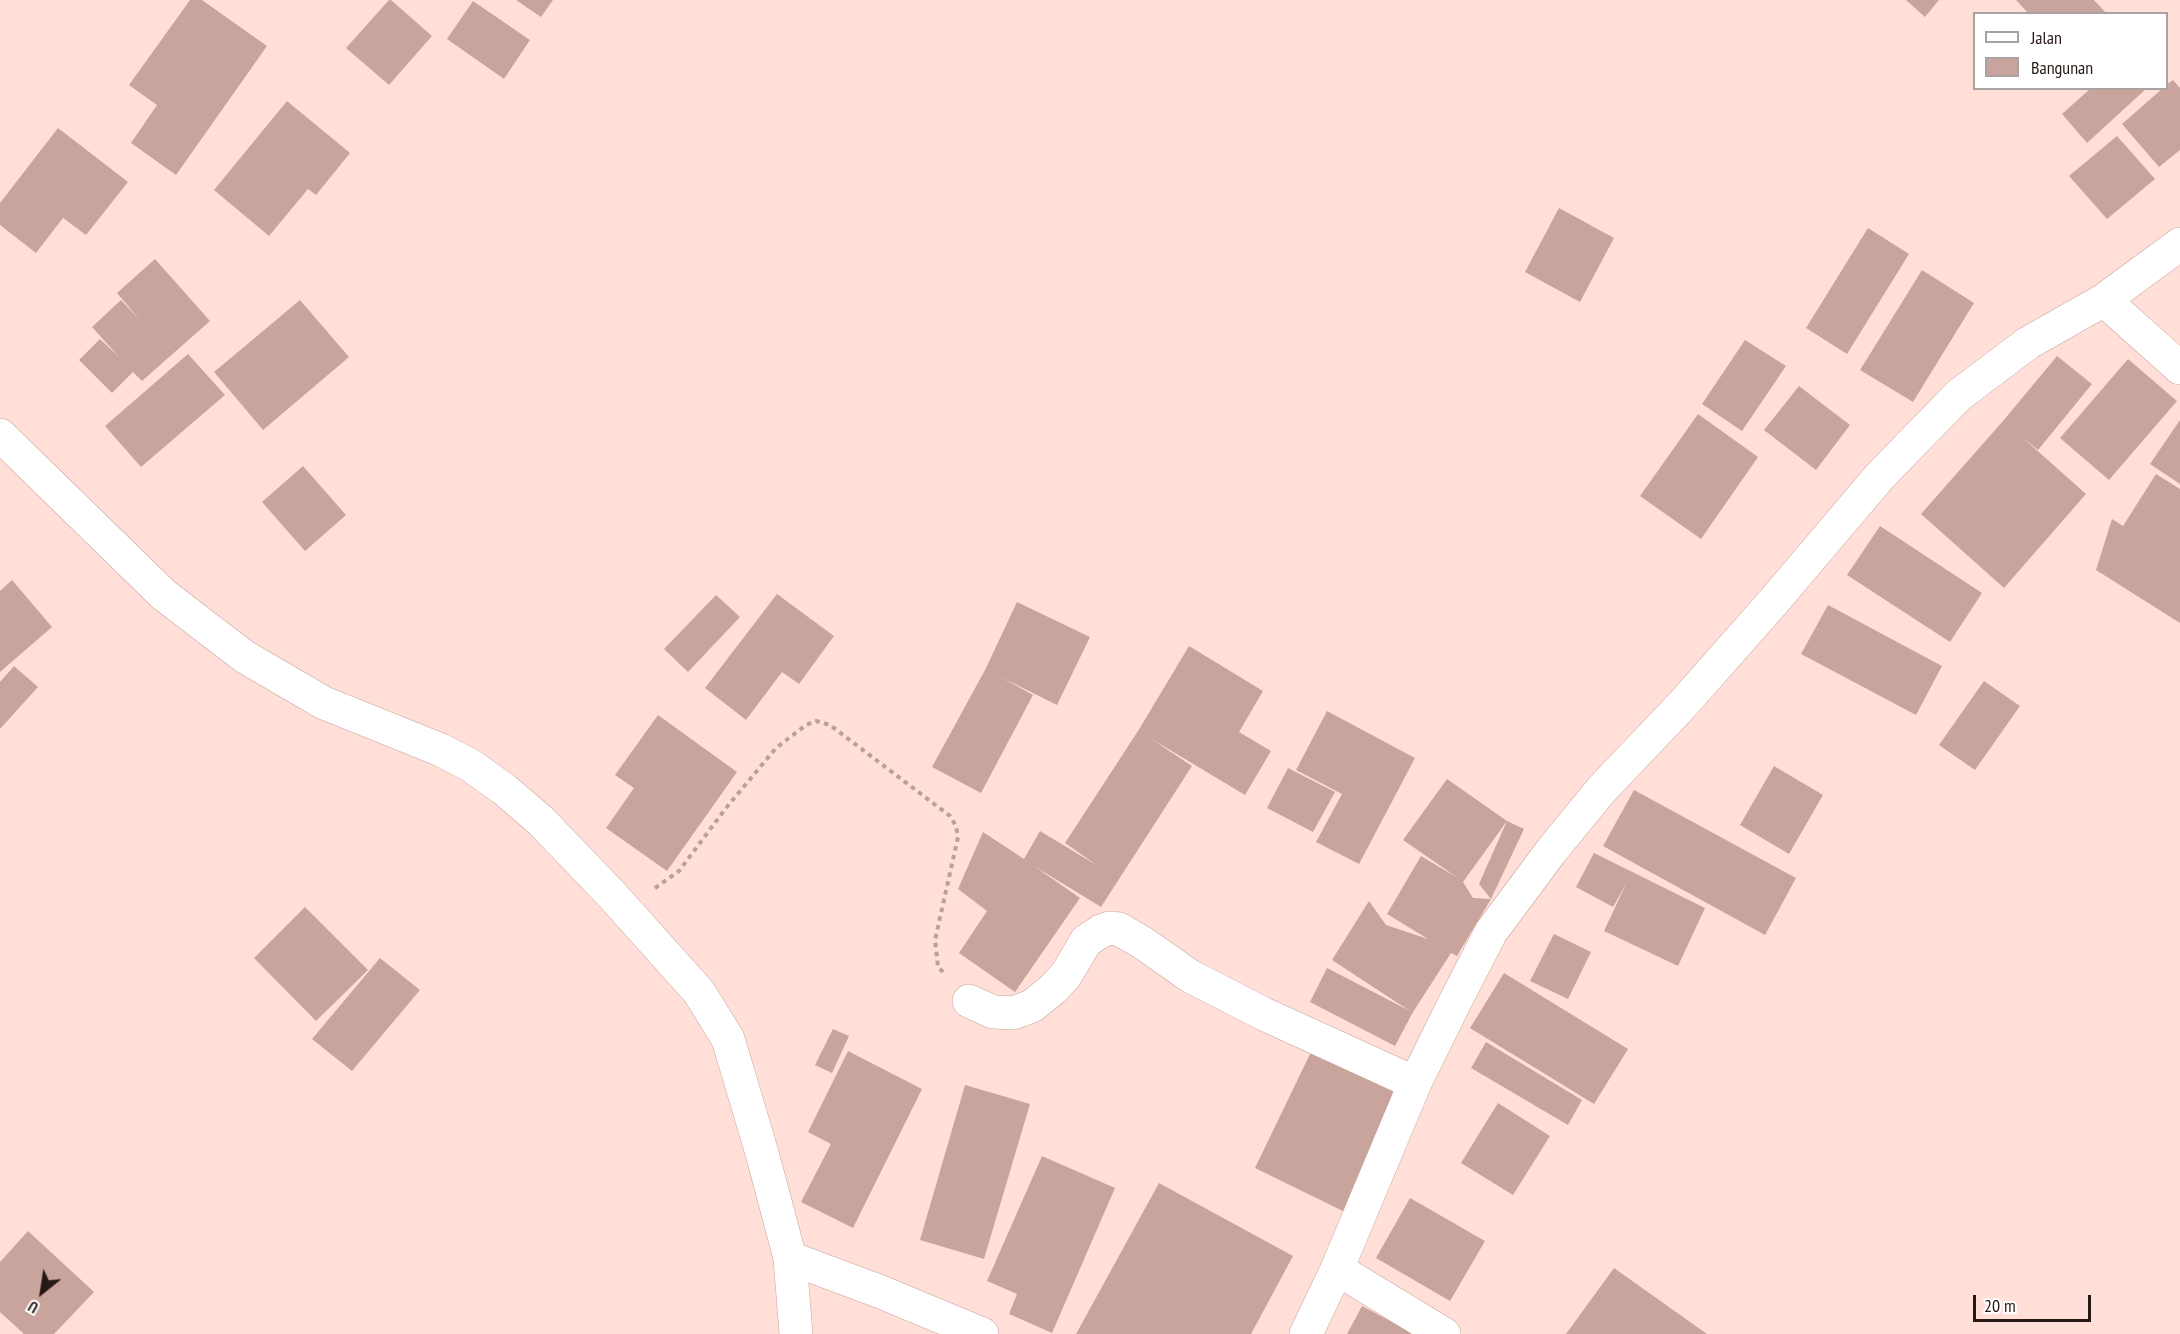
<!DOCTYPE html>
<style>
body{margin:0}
#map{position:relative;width:2180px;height:1334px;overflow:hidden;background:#ffdfd8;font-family:"PT Sans Narrow",sans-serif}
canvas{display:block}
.legend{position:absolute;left:1973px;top:12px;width:195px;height:78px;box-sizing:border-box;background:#fff;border:2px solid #a8a3a1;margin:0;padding:8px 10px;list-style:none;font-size:18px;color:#261815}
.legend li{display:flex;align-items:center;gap:12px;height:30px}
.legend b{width:30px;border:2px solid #a8a3a1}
.north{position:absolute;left:12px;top:1262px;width:60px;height:60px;-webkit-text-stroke:4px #fff;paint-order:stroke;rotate:210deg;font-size:16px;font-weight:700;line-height:24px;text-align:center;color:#261815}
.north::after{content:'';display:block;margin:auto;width:21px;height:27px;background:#261815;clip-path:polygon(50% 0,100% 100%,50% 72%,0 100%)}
.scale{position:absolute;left:1973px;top:1295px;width:118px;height:27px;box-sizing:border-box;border:3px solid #261815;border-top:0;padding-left:8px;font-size:18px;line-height:21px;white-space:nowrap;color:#261815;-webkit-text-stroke:4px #fff;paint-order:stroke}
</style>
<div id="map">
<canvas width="2180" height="1334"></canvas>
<ul class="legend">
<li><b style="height:8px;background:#fff"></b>Jalan</li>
<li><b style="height:16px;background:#c9a49c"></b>Bangunan</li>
</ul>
<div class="north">U</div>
<div class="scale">20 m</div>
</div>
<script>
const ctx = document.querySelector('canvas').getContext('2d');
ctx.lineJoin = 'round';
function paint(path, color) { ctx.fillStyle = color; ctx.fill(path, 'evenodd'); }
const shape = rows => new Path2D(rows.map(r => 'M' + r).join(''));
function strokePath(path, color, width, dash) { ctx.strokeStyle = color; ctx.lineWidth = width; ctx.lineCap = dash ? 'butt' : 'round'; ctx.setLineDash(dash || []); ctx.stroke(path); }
paint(shape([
 [190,0,202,0,267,46,176,175,131,143,157,105,129,85],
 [389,0,391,0,432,36,389,85,346,48],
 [516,0,553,0,541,17],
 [1906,0,1939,0,1925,17],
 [2016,0,2094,0,2107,14,2029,14],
 [473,1,530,40,504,79,447,39],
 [2173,80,2180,88,2180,150,2159,167,2122,124,2163,88,2166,88,2166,85],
 [2091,88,2147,88,2087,143,2062,114],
 [287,101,350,153,316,195,308,189,269,236,214,190],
 [58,128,128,182,86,235,63,218,36,253,0,225,0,203],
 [2117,136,2155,179,2107,219,2069,176],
 [1559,208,1614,238,1580,302,1525,272],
 [1868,228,1909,254,1847,354,1806,328],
 [155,259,210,321,142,381,133,372,112,393,79,360,100,339,119,357,92,327,121,300,140,320,117,293],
 [1922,270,1974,303,1913,402,1860,370],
 [300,300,349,357,263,430,214,372],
 [1745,340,1786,366,1742,431,1702,404],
 [188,354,225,395,141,467,105,426],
 [2057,356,2092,384,2038,450,2022,437,2086,494,2004,588,1921,514,2003,421],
 [2128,359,2177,401,2109,480,2060,438],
 [1799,386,1850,425,1816,470,1764,430],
 [1698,414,1758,457,1701,539,1640,496],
 [2180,420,2180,484,2150,464],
 [303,466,346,515,305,551,262,502],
 [2156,474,2180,489,2180,623,2096,570,2112,519,2123,526],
 [1880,526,1982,593,1950,642,1847,575],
 [12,580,52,627,0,672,0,591],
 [777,594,834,636,799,684,775,667,782,672,746,720,705,688],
 [716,595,740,617,688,672,664,649],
 [1017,602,1090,637,1057,705,1001,677,1033,695,981,793,932,767,985,670],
 [1828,605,1942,666,1916,715,1801,654],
 [1189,646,1263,691,1239,732,1271,751,1245,795,1150,738,1192,766,1101,907,1034,866,1080,898,1015,992,959,953,987,911,958,889,983,832,1024,859,1040,831,1098,866,1065,843,1138,731],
 [14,666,38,687,0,729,0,682],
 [1984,681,2020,706,1975,770,1939,745],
 [1327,711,1415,758,1359,864,1316,842,1342,794,1296,770],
 [658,715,737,772,667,871,606,828,634,788,615,775],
 [1774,766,1823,795,1789,854,1740,825],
 [1288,768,1335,792,1313,832,1267,808],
 [1447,779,1507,821,1463,882,1473,898,1491,899,1479,884,1507,821,1524,829,1491,899,1457,956,1451,953,1413,1012,1395,1046,1310,1002,1327,968,1410,1011,1332,960,1369,901,1386,925,1428,939,1387,914,1421,856,1458,878,1403,840],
 [1634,790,1796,878,1765,935,1603,846],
 [1594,853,1705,908,1678,966,1604,931,1626,884,1613,907,1576,887],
 [305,907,368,970,316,1021,254,958],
 [1554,934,1591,952,1568,999,1530,981],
 [380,958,420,990,352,1071,312,1039],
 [1504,973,1628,1049,1594,1104,1470,1028],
 [833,1029,849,1036,832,1073,815,1065],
 [1486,1042,1582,1100,1568,1125,1471,1068],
 [848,1051,922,1089,853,1228,801,1202,831,1144,808,1132],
 [1311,1052,1404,1097,1349,1214,1255,1168],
 [965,1085,1030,1104,984,1259,920,1240],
 [1498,1103,1550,1136,1513,1195,1461,1163],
 [1042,1156,1115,1188,1052,1333,1009,1314,1017,1294,987,1281],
 [1159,1183,1293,1256,1251,1334,1076,1334],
 [1410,1198,1485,1241,1450,1301,1376,1258],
 [28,1231,94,1292,54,1334,24,1334,0,1312,0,1262],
 [1614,1268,1707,1334,1566,1334],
 [1362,1306,1414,1334,1347,1334]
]), '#c9a49c');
const minor = shape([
 [2104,300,2180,368],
 [0,435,164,595,245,657,324,703,441,750,470,765,505,790,541,821,612,895,699,992,728,1039,762,1153,790,1258,796,1334],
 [969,1001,993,1012,1013,1013,1032,1006,1053,989,1066,975,1086,941,1101,931,1110,928,1119,929,1143,943,1190,976,1264,1014,1415,1083],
 [790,1258,881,1292,982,1334],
 [1337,1269,1444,1334],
 [1306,1334,1337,1269,1415,1083,1455,1002,1491,932,1552,850,1602,789,1683,704,1774,601,1880,476,1959,395,2028,343,2104,300,2180,244]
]);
strokePath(minor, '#c8a39a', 34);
strokePath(shape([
 [655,888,679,871,726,808,776,748,806,725,816,721,830,725,950,816,956,826,958,837,935,940,938,967,945,974]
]), '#ba9f9a', 4, [4.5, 4.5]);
strokePath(minor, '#fff', 33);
</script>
